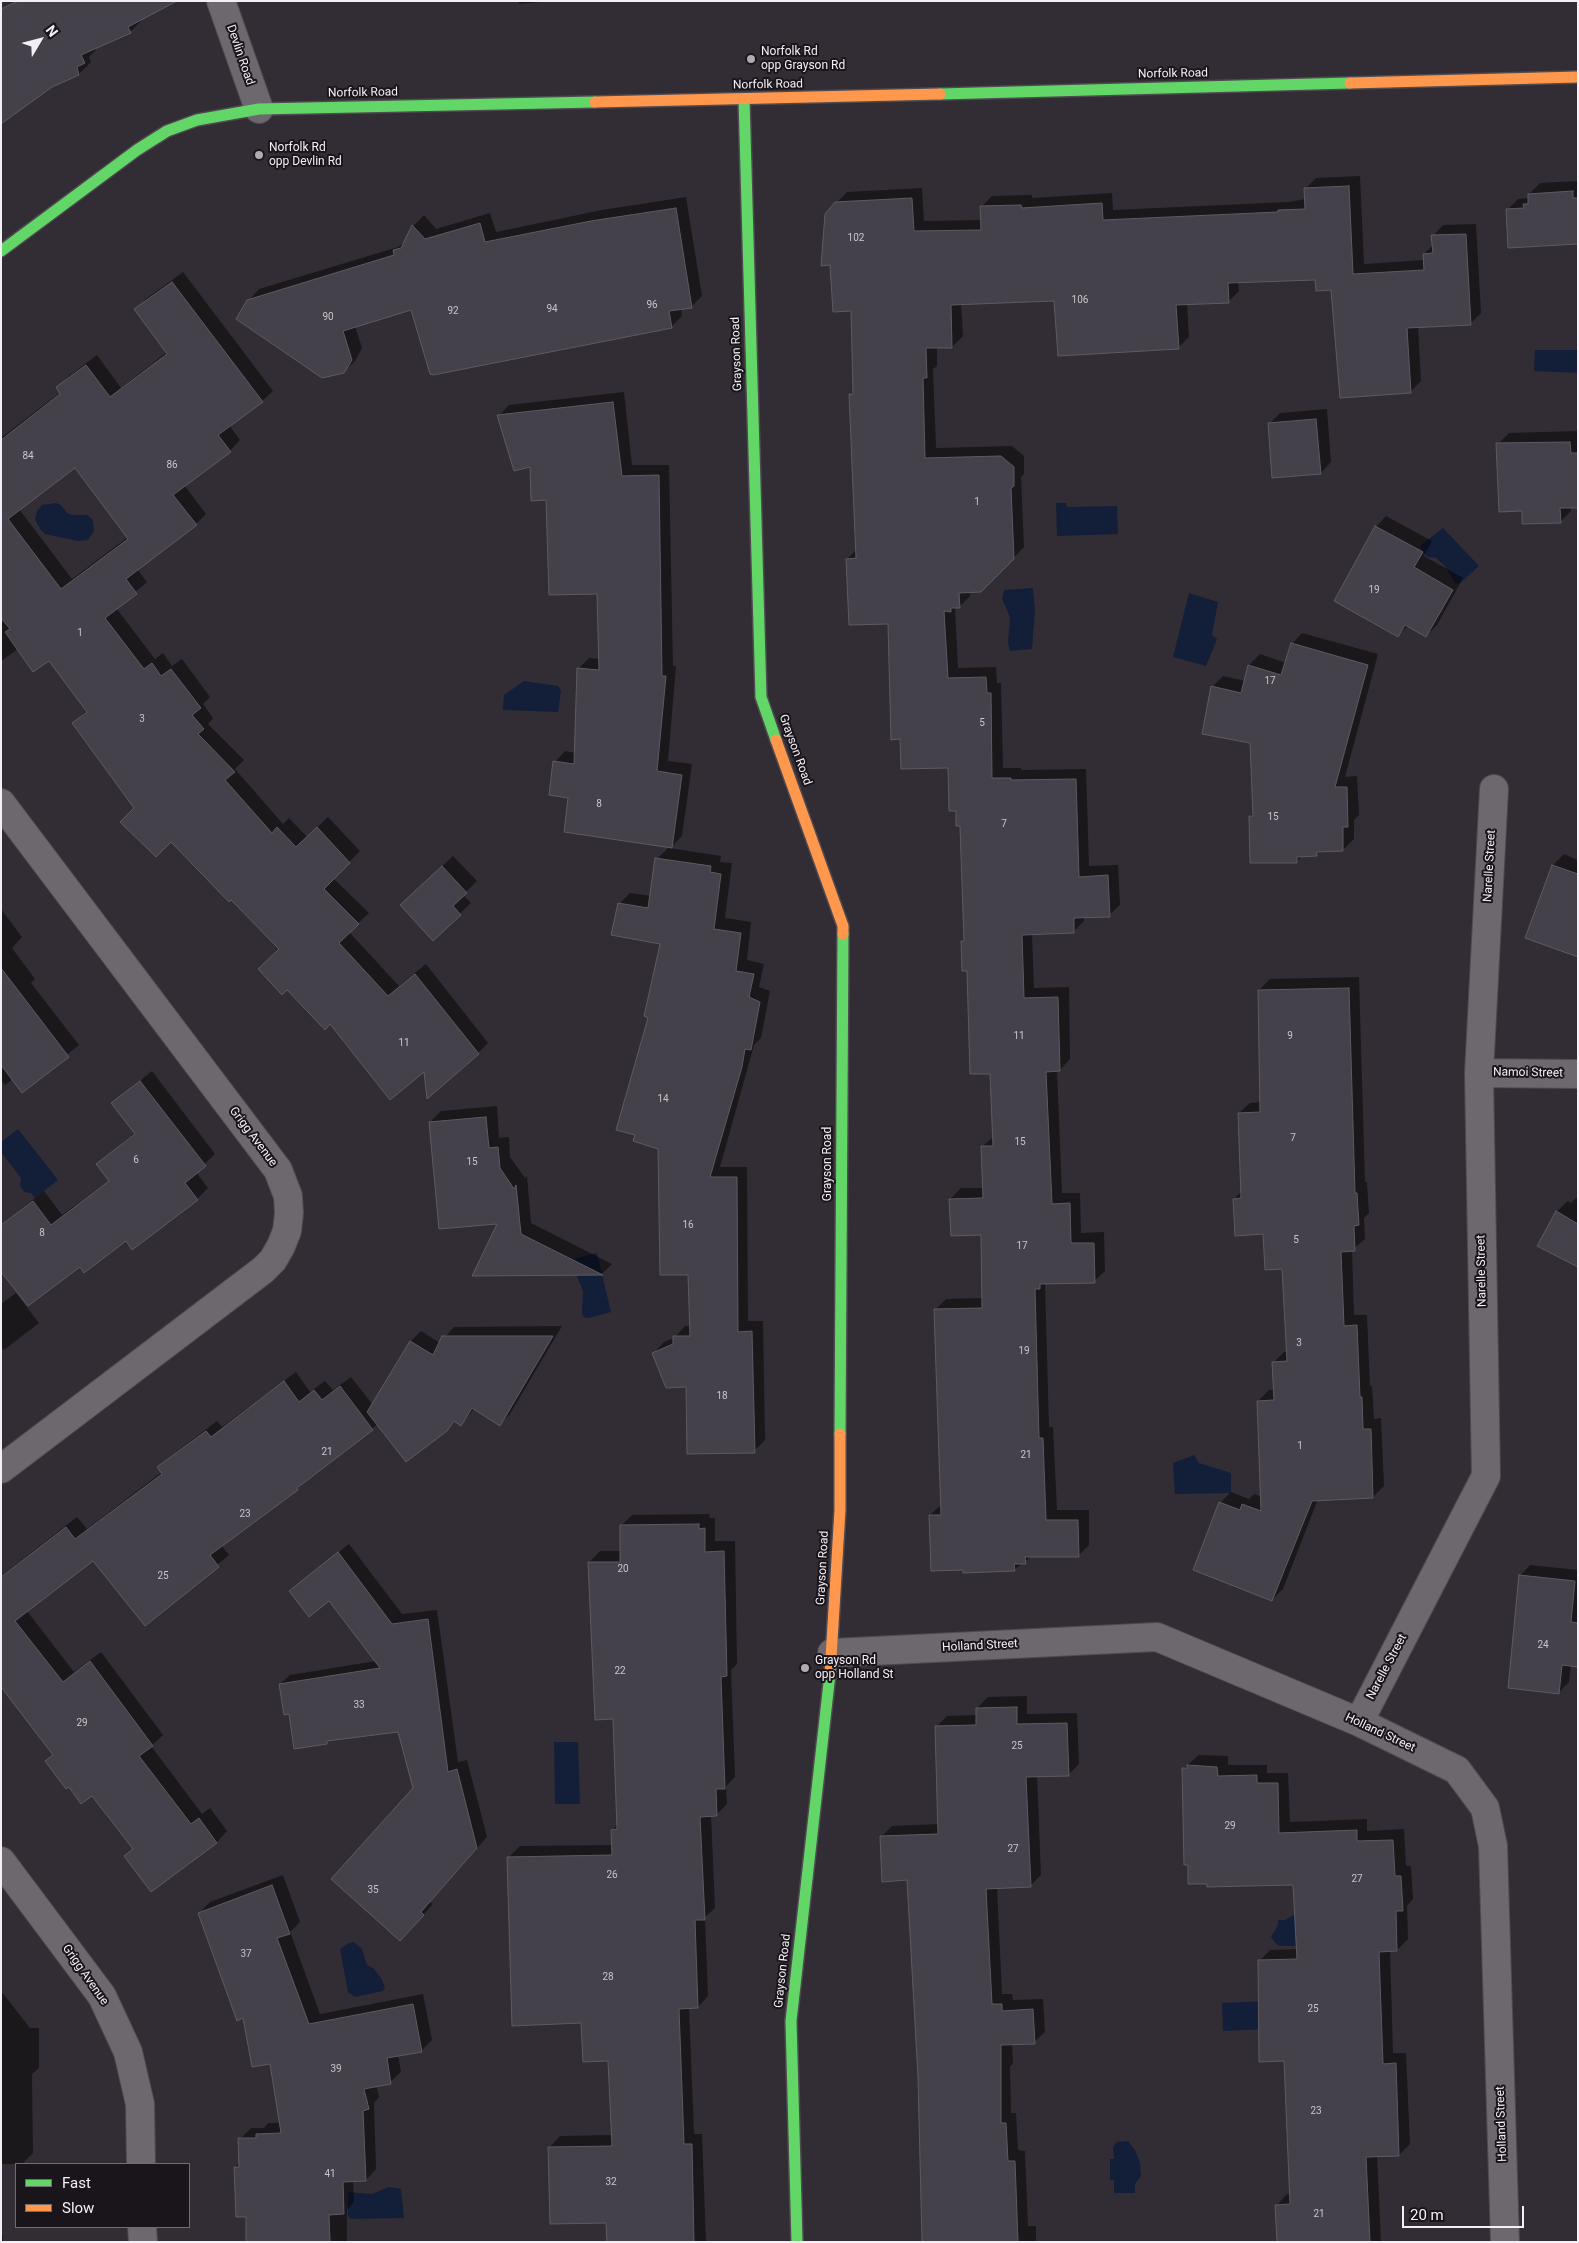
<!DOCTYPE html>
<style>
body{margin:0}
#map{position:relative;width:1579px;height:2243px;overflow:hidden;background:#322d34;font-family:Roboto,sans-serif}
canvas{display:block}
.frame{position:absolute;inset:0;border:2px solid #f4eff7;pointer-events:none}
.legend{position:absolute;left:15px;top:2163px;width:175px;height:65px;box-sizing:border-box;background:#19151a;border:1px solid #716c72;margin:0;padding:6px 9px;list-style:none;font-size:15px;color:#f4eff7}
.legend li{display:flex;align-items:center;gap:10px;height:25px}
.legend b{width:25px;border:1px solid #716c72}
.north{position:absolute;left:15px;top:15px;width:50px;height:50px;-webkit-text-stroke:4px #19151a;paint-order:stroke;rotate:53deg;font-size:14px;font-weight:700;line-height:20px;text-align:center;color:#f4eff7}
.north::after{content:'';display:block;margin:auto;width:18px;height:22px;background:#f4eff7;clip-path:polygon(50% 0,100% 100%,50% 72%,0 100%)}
.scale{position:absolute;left:1402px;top:2206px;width:122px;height:22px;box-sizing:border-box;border:2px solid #f4eff7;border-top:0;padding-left:6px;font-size:15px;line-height:18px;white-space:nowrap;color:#f4eff7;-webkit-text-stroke:4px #19151a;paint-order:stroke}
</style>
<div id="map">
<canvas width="1579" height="2243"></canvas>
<div class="frame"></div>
<ul class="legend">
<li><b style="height:6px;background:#63d668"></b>Fast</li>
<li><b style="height:6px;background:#ff974d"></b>Slow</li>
</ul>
<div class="north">N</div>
<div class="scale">20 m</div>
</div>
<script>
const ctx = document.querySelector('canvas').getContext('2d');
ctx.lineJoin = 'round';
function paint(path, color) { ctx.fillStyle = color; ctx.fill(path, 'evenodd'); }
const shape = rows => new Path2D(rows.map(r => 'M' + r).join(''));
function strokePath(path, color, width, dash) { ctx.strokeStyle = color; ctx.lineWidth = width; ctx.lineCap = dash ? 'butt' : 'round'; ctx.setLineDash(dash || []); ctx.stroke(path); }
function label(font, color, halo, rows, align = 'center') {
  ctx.font = font + ' Roboto,sans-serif'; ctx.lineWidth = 4; ctx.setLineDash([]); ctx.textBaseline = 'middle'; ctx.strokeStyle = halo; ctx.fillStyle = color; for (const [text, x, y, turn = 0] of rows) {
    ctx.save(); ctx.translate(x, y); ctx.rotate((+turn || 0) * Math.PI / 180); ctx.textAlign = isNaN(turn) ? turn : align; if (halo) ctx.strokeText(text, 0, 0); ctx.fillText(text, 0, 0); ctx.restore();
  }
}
paint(shape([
 [1535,350,1578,350,1578,373,1534,371],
 [56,503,61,505,67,513,72,515,87,515,93,520,94,531,88,540,78,541,45,534,41,530,35,520,37,511,42,505],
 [1056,503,1066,503,1067,507,1117,506,1118,534,1057,536],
 [1443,528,1479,566,1459,584,1455,583,1445,566,1436,558,1427,557,1420,546],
 [1033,588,1035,610,1032,649,1010,651,1008,643,1010,618,1002,598,1004,590],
 [1189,593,1218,602,1212,635,1217,639,1206,666,1173,657],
 [524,681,558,686,561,691,558,712,503,710,504,695],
 [18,1129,58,1180,35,1198,31,1193,24,1192,20,1186,21,1178,1,1152,1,1142],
 [597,1253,611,1312,589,1318,585,1318,582,1314,583,1291,573,1266,576,1258],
 [1194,1455,1199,1463,1231,1473,1231,1493,1175,1494,1173,1463],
 [554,1742,578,1742,580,1804,555,1804],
 [1299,1912,1315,1946,1280,1946,1276,1944,1271,1937,1278,1925,1278,1920,1285,1920],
 [354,1942,362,1949,367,1965,373,1968,381,1978,385,1987,383,1991,355,1997,348,1992,340,1949,349,1943],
 [1269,2001,1270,2029,1223,2031,1222,2003],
 [1128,2141,1135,2150,1140,2163,1141,2176,1135,2184,1135,2193,1114,2193,1114,2180,1110,2180,1110,2159,1114,2159,1113,2148,1116,2142],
 [389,2187,401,2189,404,2218,351,2219,348,2216,348,2192,372,2194]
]), '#131f39');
paint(shape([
 [519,1,552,1,519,4],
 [141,19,142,20,130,32,95,48,96,50,89,57,91,62,79,74,1,24],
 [1360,176,1364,264,1425,260,1424,254,1433,245,1433,236,1443,225,1476,224,1481,313,1470,324,1418,327,1421,381,1411,391,1332,289,1316,278,1238,282,1239,291,1228,302,1187,303,1189,337,1178,348,1056,300,961,303,963,336,952,347,937,347,937,366,933,369,936,448,1012,446,1024,456,1024,474,1021,477,1024,547,981,591,970,592,970,596,959,607,955,607,958,668,996,667,997,683,1001,683,1003,768,1021,768,1021,770,1086,769,1089,866,1118,865,1120,905,1109,915,1084,916,1084,921,1073,932,1032,934,1034,988,1069,987,1070,1059,1060,1070,1057,1070,1062,1193,1080,1193,1081,1233,1104,1232,1105,1271,1094,1281,1045,1283,1049,1427,1053,1427,1057,1510,1089,1510,1089,1545,1078,1556,1032,1556,1014,1570,930,1515,941,1505,935,1310,946,1299,983,1298,983,1233,950,1199,961,1188,984,1188,982,1147,994,1136,991,1072,962,942,965,939,961,825,949,767,901,738,889,623,847,559,856,550,850,395,854,391,852,310,836,203,847,192,922,188,924,221,982,220,981,207,992,196,1032,195,1032,198,1112,193,1113,210,1288,202,1306,199,1305,189,1316,178],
 [1578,181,1578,243,1507,210,1518,199,1529,198,1529,194,1540,183],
 [686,197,702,296,691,307,681,308,682,316,671,327,412,309,355,326,362,348,355,361,343,372,248,301,259,289,398,247,407,240,413,226,424,215,436,229,490,213,496,232,602,210],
 [183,272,273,391,262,401,229,425,240,440,230,451,184,485,206,514,196,524,137,569,147,582,116,608,155,659,163,653,172,666,182,659,210,697,203,704,213,718,208,724,244,760,235,769,283,824,289,818,307,837,328,817,360,851,333,878,369,913,349,932,399,986,426,964,488,1043,478,1053,425,1070,281,949,136,808,73,723,87,710,49,659,18,649,1,661,1,438,61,392,57,388,68,377,97,355,121,388,167,352,136,309,146,299],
 [75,466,128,537,72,579,19,509],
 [624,392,632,465,669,465,673,666,676,666,668,761,692,764,682,836,670,848,721,856,720,862,732,863,725,918,751,922,747,960,764,964,759,987,770,991,761,1038,754,1045,720,1167,747,1167,748,1321,763,1321,765,1440,754,1451,654,1353,664,1342,674,1338,685,1326,691,1326,689,1273,659,1148,649,1017,661,943,619,904,630,893,651,896,657,859,669,847,570,797,555,762,565,751,576,753,578,669,589,658,600,659,598,593,531,465,499,415,509,405],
 [1327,409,1331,462,1321,473,1269,424,1280,413],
 [1578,431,1578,506,1571,507,1571,511,1560,522,1523,510,1498,444,1509,433],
 [1386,516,1432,541,1424,556,1463,578,1437,625,1426,636,1408,626,1398,635,1376,527],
 [1302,633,1378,654,1345,777,1357,776,1359,815,1354,820,1354,839,1343,850,1321,850,1317,855,1303,855,1296,862,1250,816,1254,812,1251,742,1212,687,1223,676,1245,681,1249,665,1260,654,1286,663,1292,644],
 [1564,854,1578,860,1578,956,1553,865],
 [453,856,477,881,463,895,471,903,433,939,412,895],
 [1,909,22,937,12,948,35,979,31,983,79,1045,22,1091,13,1079,5,1085,1,1080],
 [1359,977,1365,1182,1367,1182,1369,1213,1364,1218,1365,1239,1352,1250,1354,1315,1367,1315,1370,1386,1372,1386,1374,1419,1381,1418,1384,1486,1373,1497,1318,1499,1283,1589,1272,1600,1220,1503,1231,1492,1249,1499,1254,1494,1262,1497,1258,1401,1269,1390,1275,1390,1273,1363,1284,1352,1287,1352,1283,1268,1265,1233,1234,1199,1242,1191,1239,1113,1250,1103,1261,1102,1259,990,1270,979],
 [152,1071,215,1154,196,1172,208,1188,197,1199,80,1266,1,1225,44,1191,62,1215,110,1180,98,1164,136,1132,113,1103],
 [497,1106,499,1138,509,1137,510,1157,525,1178,527,1176,531,1223,612,1264,602,1274,474,1275,499,1222,430,1122,441,1111],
 [1576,1198,1578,1199,1578,1265,1539,1246,1557,1211,1568,1201,1571,1203],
 [16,1293,39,1323,4,1350,1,1347,1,1304],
 [562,1326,510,1414,500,1424,474,1409,461,1424,455,1421,446,1430,378,1424,308,1478,297,1489,221,1545,229,1555,145,1624,93,1560,27,1611,74,1672,101,1652,163,1735,151,1746,202,1814,210,1808,227,1831,217,1842,151,1891,125,1856,134,1848,93,1794,69,1785,47,1761,53,1754,5,1689,1,1692,1,1576,77,1517,87,1529,162,1472,159,1468,170,1457,217,1421,222,1427,296,1372,310,1392,325,1381,333,1390,351,1377,373,1405,411,1341,421,1331,440,1343,454,1327],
 [710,1514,709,1518,715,1518,715,1541,735,1541,737,1664,731,1670,735,1777,726,1786,727,1804,716,1815,711,1815,715,1908,705,1917,708,1996,698,2007,689,2007,694,2134,702,2134,706,2242,608,2242,607,2222,550,2147,560,2136,613,2135,609,2060,582,2022,509,1857,520,1846,613,1845,612,1830,618,1824,614,1718,589,1562,600,1551,621,1551,621,1526,632,1515],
 [349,1544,402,1614,437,1610,458,1762,467,1760,487,1837,429,1902,433,1904,410,1930,415,1788,399,1730,329,1740,326,1742,290,1713,280,1684,290,1675,376,1661,329,1599,290,1591],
 [1530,1565,1578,1570,1578,1665,1571,1665,1569,1682,1559,1692,1520,1576],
 [1027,1696,1027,1714,1077,1713,1079,1764,1068,1775,1037,1776,1041,1875,1030,1886,997,1887,1002,1994,1012,1994,1013,2000,1043,1999,1045,2032,1034,2042,1012,2043,1013,2064,1010,2066,1011,2113,1016,2113,1018,2150,1025,2151,1028,2226,1036,2226,1036,2242,922,2242,919,2077,908,1879,881,1837,892,1826,939,1824,936,1727,947,1716,977,1715,977,1708,988,1697],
 [1199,1755,1228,1756,1228,1765,1267,1765,1267,1773,1288,1773,1290,1822,1367,1819,1367,1831,1404,1829,1406,1866,1411,1866,1413,1899,1407,1906,1408,1939,1397,1950,1390,1950,1393,2053,1406,2053,1410,2144,1399,2155,1377,2155,1381,2242,1279,2242,1277,2205,1287,2194,1291,2194,1286,2060,1259,1961,1270,1950,1297,1949,1294,1883,1184,1768],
 [283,1875,300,1922,290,1932,320,2014,423,1994,432,2040,422,2050,398,2055,401,2072,390,2082,376,2085,379,2097,374,2103,376,2169,366,2180,353,2180,354,2202,347,2210,347,2242,247,2242,247,2216,235,2167,241,2162,240,2139,251,2128,264,2128,268,2123,281,2123,271,2063,244,2017,199,1913,210,1902],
 [1,1991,30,2028,39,2028,39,2068,32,2074,33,2153,22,2164,1,2164],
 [1,2235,3,2235,3,2242,1,2242]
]), '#0007');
const building = shape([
 [18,1,177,1,128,27,131,33,81,55,85,63,77,67,79,75,52,87,1,124,1,9,18,1],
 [1349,186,1353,274,1424,270,1423,254,1433,253,1431,235,1466,234,1471,325,1407,328,1411,393,1340,398,1331,290,1316,291,1315,280,1228,283,1229,303,1176,305,1179,349,1058,356,1054,301,951,305,952,348,926,348,927,378,923,378,925,458,1001,456,1014,467,1014,486,1011,488,1014,559,981,592,959,593,960,608,951,608,951,612,944,611,948,678,986,677,987,693,991,693,992,778,1011,778,1011,780,1076,779,1079,877,1108,875,1110,917,1074,918,1074,933,1022,935,1024,998,1058,997,1060,1071,1046,1072,1052,1204,1070,1203,1071,1243,1094,1243,1095,1283,1040,1284,1040,1289,1035,1289,1039,1438,1043,1438,1046,1520,1078,1520,1079,1557,1025,1557,1026,1564,1014,1564,1015,1571,963,1573,963,1570,931,1571,929,1515,941,1515,934,1309,982,1308,981,1235,951,1236,949,1199,983,1198,981,1146,993,1146,990,1074,970,1074,967,971,962,971,961,941,964,941,960,826,956,826,956,811,949,811,948,768,901,769,900,739,891,740,888,624,849,625,846,559,856,558,849,394,853,394,851,311,833,312,830,265,821,266,825,214,835,202,912,198,914,231,981,230,980,206,1021,205,1022,208,1102,203,1103,220,1278,212,1278,210,1305,209,1304,188,1349,186],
 [1573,191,1573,198,1578,198,1578,244,1508,248,1506,209,1524,208,1523,204,1528,204,1528,194,1573,191],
 [676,208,692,308,669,311,672,328,433,375,430,374,411,310,343,331,352,360,344,373,322,378,236,319,247,300,394,255,393,250,401,248,412,225,425,239,480,223,485,242,591,221,676,208],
 [172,282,263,402,218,435,231,452,173,495,197,525,126,579,137,594,105,618,144,669,152,663,161,676,171,669,201,708,192,715,204,729,198,734,235,772,225,780,272,833,277,827,296,847,317,827,350,863,324,889,359,924,339,943,388,996,415,974,479,1054,427,1099,424,1072,390,1100,330,1024,325,1030,287,990,282,995,258,969,279,949,231,900,229,902,171,842,156,857,120,822,134,808,72,723,87,712,49,661,33,672,5,632,10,629,1,618,1,440,60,394,56,387,86,365,110,397,167,354,134,309,172,282],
 [75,468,128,539,61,589,8,519,75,468],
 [613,402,622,476,659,475,662,676,666,676,657,771,682,775,672,848,564,832,568,798,549,795,553,761,574,764,577,668,599,670,597,594,549,595,546,500,531,501,530,467,514,471,497,415,613,402],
 [1316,419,1321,474,1272,478,1268,423,1316,419],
 [1570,442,1571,453,1578,453,1578,508,1560,508,1561,523,1522,524,1522,511,1499,512,1496,443,1570,442],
 [1375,526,1423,552,1414,567,1453,590,1426,637,1405,625,1398,637,1334,601,1375,526],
 [1291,643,1368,665,1335,787,1347,787,1348,827,1343,827,1343,851,1317,852,1317,856,1297,857,1297,863,1250,863,1249,816,1253,816,1250,743,1202,734,1211,686,1241,693,1248,665,1281,675,1291,643],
 [655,858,711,866,710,872,721,874,714,929,741,933,736,971,754,974,749,997,760,1002,751,1050,745,1049,742,1067,710,1177,737,1177,738,1332,752,1331,755,1453,687,1454,686,1387,666,1388,652,1353,673,1344,673,1336,690,1336,688,1275,660,1275,658,1149,633,1141,635,1135,616,1130,648,1018,644,1016,660,944,611,935,618,903,648,908,655,858],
 [1552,865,1578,874,1578,957,1525,938,1552,865],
 [442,866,467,893,453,906,461,915,433,941,400,905,442,866],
 [1,968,69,1057,22,1093,1,1065,1,968],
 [1349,988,1355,1193,1357,1193,1359,1225,1354,1226,1355,1251,1341,1252,1344,1326,1357,1325,1360,1397,1362,1397,1363,1429,1371,1429,1373,1498,1312,1501,1272,1601,1193,1570,1219,1502,1240,1510,1242,1504,1261,1511,1257,1401,1274,1400,1272,1362,1287,1361,1282,1269,1265,1270,1263,1234,1235,1236,1233,1199,1241,1198,1238,1113,1260,1112,1258,990,1349,988],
 [140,1081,206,1166,185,1183,198,1200,132,1250,126,1241,84,1273,80,1267,28,1306,1,1272,1,1225,33,1201,51,1225,109,1181,96,1164,135,1134,111,1103,140,1081],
 [486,1117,489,1148,498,1147,500,1168,514,1189,516,1185,521,1234,603,1275,472,1276,497,1224,439,1229,429,1122,486,1117],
 [1556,1211,1578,1224,1578,1267,1537,1246,1556,1211],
 [442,1336,553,1336,500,1426,472,1408,461,1426,454,1421,447,1431,406,1462,367,1412,410,1341,433,1355,442,1336],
 [284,1381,299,1402,314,1390,322,1400,340,1386,373,1430,297,1488,298,1490,210,1555,219,1567,145,1626,93,1561,15,1621,63,1682,90,1661,153,1746,139,1756,191,1824,199,1818,217,1843,151,1892,124,1856,133,1849,92,1796,81,1804,69,1787,66,1789,45,1761,53,1755,1,1687,1,1577,66,1527,75,1539,162,1474,157,1467,206,1431,211,1437,284,1381],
 [699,1524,699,1529,705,1528,705,1552,724,1551,727,1676,721,1677,725,1789,716,1789,717,1816,700,1817,705,1920,695,1920,698,2008,679,2009,684,2144,692,2144,694,2242,607,2242,606,2223,550,2224,548,2147,612,2146,608,2061,583,2062,581,2023,512,2026,507,1857,612,1855,611,1830,617,1829,613,1719,595,1720,588,1562,620,1562,620,1525,699,1524],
 [338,1552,392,1624,428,1619,448,1772,457,1769,477,1848,421,1912,424,1915,400,1941,331,1879,413,1788,398,1732,327,1741,327,1744,294,1749,289,1714,284,1715,279,1684,380,1668,329,1601,309,1617,289,1591,338,1552],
 [1519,1575,1575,1581,1571,1622,1578,1623,1578,1667,1562,1665,1559,1694,1508,1688,1519,1575],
 [1017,1707,1017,1724,1067,1723,1069,1776,1026,1777,1031,1887,986,1889,992,2004,1002,2004,1002,2011,1033,2009,1035,2044,1001,2045,1001,2123,1006,2123,1008,2161,1015,2161,1018,2242,922,2242,918,2077,907,1880,882,1882,880,1836,938,1834,935,1726,976,1725,976,1708,1017,1707],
 [1187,1765,1217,1767,1218,1776,1257,1775,1257,1783,1278,1783,1279,1833,1357,1830,1357,1841,1393,1840,1395,1876,1401,1876,1403,1911,1396,1911,1397,1951,1379,1952,1383,2064,1396,2063,1399,2156,1366,2157,1370,2242,1277,2242,1275,2205,1290,2204,1284,2061,1259,2062,1258,1960,1297,1959,1293,1885,1207,1887,1207,1884,1188,1884,1188,1865,1184,1865,1182,1768,1187,1768,1187,1765],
 [272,1885,290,1934,277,1938,309,2024,413,2004,422,2052,387,2058,391,2084,364,2089,369,2109,363,2111,366,2181,343,2182,344,2214,329,2215,330,2242,246,2242,246,2217,236,2217,234,2167,239,2167,238,2138,256,2138,256,2134,281,2133,270,2064,252,2067,243,2018,237,2021,198,1913,272,1885]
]);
paint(building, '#45414b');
strokePath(building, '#5d5b61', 1);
const street = shape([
 [221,1,259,109],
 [1,803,278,1170,288,1196,289,1213,287,1231,281,1246,273,1260,263,1270,1,1469],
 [1479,1073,1578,1074],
 [832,1653,1157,1637,1359,1722,1457,1770,1485,1808,1493,1846,1505,2242],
 [1359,1722,1486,1476,1479,1073,1494,789],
 [1,1861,102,1996,128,2052,140,2104,141,2164],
 [142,2227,143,2242]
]);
const fast = shape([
 [940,94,1350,83],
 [744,99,761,697,776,740],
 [1,251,137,150,167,131,197,120,259,109,595,102],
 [840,1434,843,934],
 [797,2242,791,2021,830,1674]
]);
const slow = shape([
 [1350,83,1578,77],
 [595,102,940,94],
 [776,740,843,926,843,934],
 [830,1674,840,1510,840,1434]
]);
strokePath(street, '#4e4a50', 30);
strokePath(fast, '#4e4a50', 14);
strokePath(slow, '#4e4a50', 14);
strokePath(street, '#6c686e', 28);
strokePath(fast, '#63d668', 11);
strokePath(slow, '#ff974d', 11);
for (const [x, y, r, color] of [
 [751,59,5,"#b0abb3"],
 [259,155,5,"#b0abb3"],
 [805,1668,5,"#b0abb3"]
]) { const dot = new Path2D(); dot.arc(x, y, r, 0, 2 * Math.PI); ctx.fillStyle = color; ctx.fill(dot); strokePath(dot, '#19151a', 2); }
label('10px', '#c8c4cc', null, [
 ["102",856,238],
 ["106",1080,300],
 ["96",652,305],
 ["94",552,309],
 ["92",453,311],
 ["90",328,317],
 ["84",28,456],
 ["86",172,465],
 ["1",977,502],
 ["19",1374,590],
 ["1",80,633],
 ["17",1270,681],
 ["3",142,719],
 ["5",982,723],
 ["8",599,804],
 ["15",1273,817],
 ["7",1004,824],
 ["11",1019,1036],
 ["9",1290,1036],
 ["11",404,1043],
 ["14",663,1099],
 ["7",1293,1138],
 ["15",1020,1142],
 ["6",136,1160],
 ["15",472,1162],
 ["16",688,1225],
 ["8",42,1233],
 ["5",1296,1240],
 ["17",1022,1246],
 ["3",1299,1343],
 ["19",1024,1351],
 ["18",722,1396],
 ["1",1300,1446],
 ["21",327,1452],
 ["21",1026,1455],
 ["23",245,1514],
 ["20",623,1569],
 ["25",163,1576],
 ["24",1543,1645],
 ["22",620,1671],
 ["33",359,1705],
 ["29",82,1723],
 ["25",1017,1746],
 ["29",1230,1826],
 ["27",1013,1849],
 ["26",612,1875],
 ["27",1357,1879],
 ["35",373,1890],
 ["37",246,1954],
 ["28",608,1977],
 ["25",1313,2009],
 ["39",336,2069],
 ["23",1316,2111],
 ["41",330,2174],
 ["32",611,2182],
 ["21",1319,2214]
]);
label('12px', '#f4eff7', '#19151a', [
 ["Norfolk Rd",761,52],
 ["opp Grayson Rd",761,66],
 ["Norfolk Rd",269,148],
 ["opp Devlin Rd",269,162],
 ["Grayson Rd",815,1661],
 ["opp Holland St",815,1675]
], 'left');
label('12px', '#f4eff7', '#19151a', [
 ["Devlin Road",240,55,71],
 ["Norfolk Road",1173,74,-1],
 ["Norfolk Road",768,85,-1],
 ["Norfolk Road",363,93,-1],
 ["Grayson Road",737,354,-92],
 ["Grayson Road",795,750,70],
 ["Narelle Street",1490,866,-87],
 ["Namoi Street",1528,1073,1],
 ["Grigg Avenue",253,1137,53],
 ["Grayson Road",828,1164,-90],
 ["Narelle Street",1482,1271,-91],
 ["Grayson Road",823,1568,-87],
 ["Holland Street",980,1646,-3],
 ["Narelle Street",1387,1667,-62],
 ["Holland Street",1380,1733,25],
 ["Grayson Road",783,1971,-84],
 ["Grigg Avenue",85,1975,55],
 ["Holland Street",1502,2124,-92]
]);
</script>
